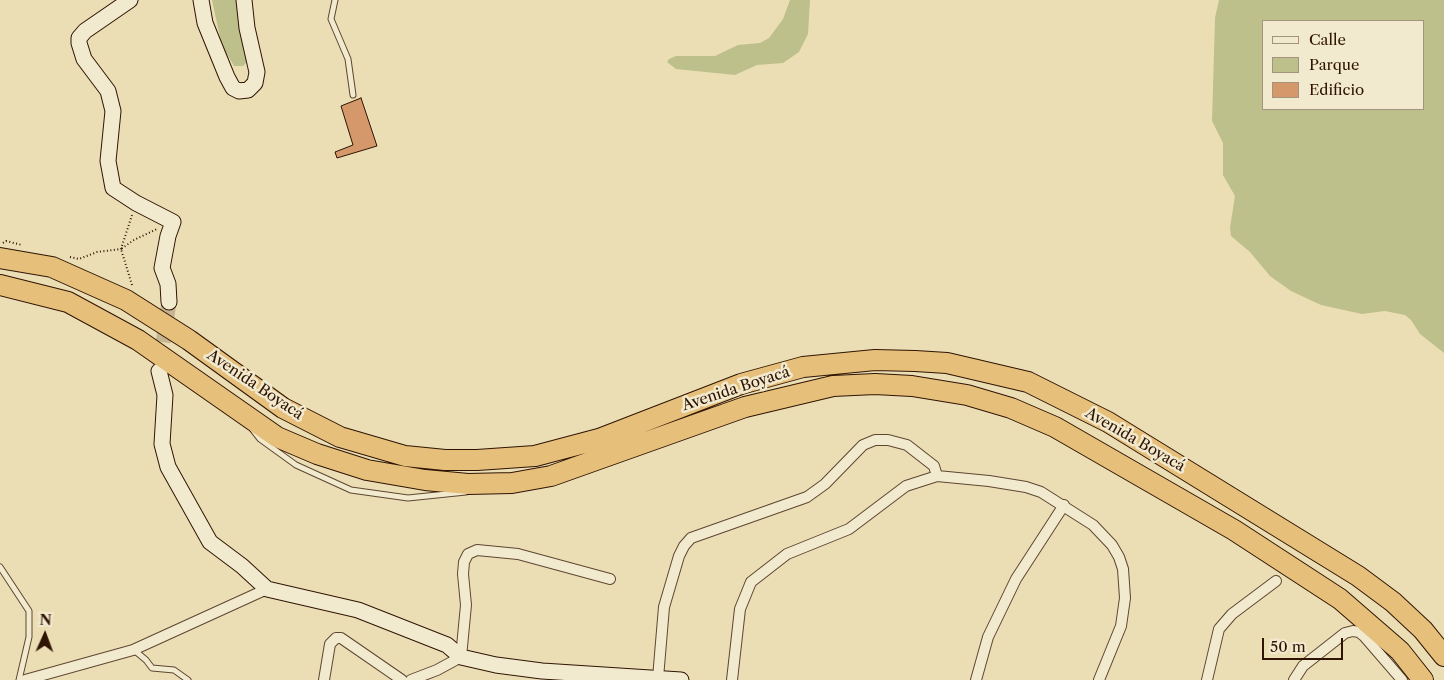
<!DOCTYPE html>
<meta charset="utf-8">
<style>
body{margin:0}
#map{position:relative;width:1444px;height:680px;overflow:hidden;background:#ebdeb5;font-family:"Libre Caslon Text",serif}
canvas{display:block}
.legend{position:absolute;left:1262px;top:20px;width:162px;height:90px;box-sizing:border-box;background:#f2eacf;border:1px solid #a4947d;margin:0;padding:6px 9px;list-style:none;font-size:15px;color:#2f1403}
.legend li{display:flex;align-items:center;gap:10px;height:25px}
.legend b{width:25px;border:1px solid #a4947d}
.north{position:absolute;left:20px;top:610px;width:50px;height:50px;-webkit-text-stroke:4px #f2eacf;paint-order:stroke;rotate:2deg;font-size:14px;font-weight:700;line-height:20px;text-align:center;color:#2f1403}
.north::after{content:'';display:block;margin:auto;width:18px;height:22px;background:#2f1403;clip-path:polygon(50% 0,100% 100%,50% 72%,0 100%)}
.scale{position:absolute;left:1262px;top:638px;width:81px;height:22px;box-sizing:border-box;border:2px solid #2f1403;border-top:0;padding-left:6px;font-size:15px;line-height:18px;white-space:nowrap;color:#2f1403;-webkit-text-stroke:4px #f2eacf;paint-order:stroke}
</style>
<div id="map">
<canvas width="1444" height="680"></canvas>
<ul class="legend">
<li><b style="height:6px;background:#f2eacf"></b>Calle</li>
<li><b style="height:14px;background:#bdc08a"></b>Parque</li>
<li><b style="height:14px;background:#d4986a"></b>Edificio</li>
</ul>
<div class="north">N</div>
<div class="scale">50 m</div>
</div>
<script>
const ctx = document.querySelector('canvas').getContext('2d');
ctx.lineJoin = 'round';
function paint(path, color) { ctx.fillStyle = color; ctx.fill(path, 'evenodd'); }
const shape = rows => new Path2D(rows.map(r => 'M' + r).join(''));
function strokePath(path, color, width, dash) { ctx.strokeStyle = color; ctx.lineWidth = width; ctx.lineCap = dash ? 'butt' : 'round'; ctx.setLineDash(dash || []); ctx.stroke(path); }
function label(font, color, halo, rows, align = 'center') {
  ctx.font = font + ' "Libre Caslon Text",serif'; ctx.lineWidth = 5; ctx.setLineDash([]); ctx.textBaseline = 'middle'; ctx.strokeStyle = halo; ctx.fillStyle = color; for (const [text, x, y, turn = 0] of rows) {
    ctx.save(); ctx.translate(x, y); ctx.rotate((+turn || 0) * Math.PI / 180); ctx.textAlign = isNaN(turn) ? turn : align; if (halo) ctx.strokeText(text, 0, 0); ctx.fillText(text, 0, 0); ctx.restore();
  }
}
paint(shape([
 [212,0,239,0,247,62,243,66,234,66,222,46],
 [790,0,810,0,808,34,799,52,783,63,757,65,735,75,676,69,667,62,669,59,676,56,715,56,738,45,760,43,769,38,783,19],
 [1219,0,1444,0,1444,353,1420,334,1411,320,1405,315,1385,311,1362,314,1321,305,1291,291,1270,276,1250,252,1231,236,1230,228,1235,196,1223,175,1223,143,1212,121,1215,18],
 [1263,21,1423,21,1423,109,1263,109]
]), '#bdc08a');
const building = shape([
 [361,98,377,146,337,158,335,152,353,145,341,106,361,98]
]);
paint(building, '#d4986a');
strokePath(building, '#2f1403', 1);
strokePath(shape([
 [160,365,169,302]
]), '#c5b691', 15, [15, 8]);
const service = shape([
 [335,0,331,19,348,59,353,95],
 [253,430,260,439,296,465,351,490,408,498,466,492],
 [0,567,29,611,29,637,19,680],
 [134,650,146,660,152,668,174,670,188,680]
]);
const minor = shape([
 [658,678,664,607,679,556,684,546,691,538,807,497,825,484,863,445,875,440,888,440,907,445,934,466,937,476],
 [25,680,133,650,267,589],
 [324,680,330,644,336,638,341,638,402,680],
 [411,680,437,670,461,657,466,605,463,574,464,562,468,554,477,550,518,554,610,579],
 [732,680,740,609,751,582,787,554,849,529,906,486,937,476,989,481,1026,487,1041,492,1093,525,1112,545,1119,557,1123,569,1125,598,1121,626,1099,680],
 [976,680,988,637,1016,579,1064,505],
 [1207,680,1219,629,1232,614,1276,581],
 [1294,680,1303,666,1345,633,1353,631,1359,632,1364,636,1402,680]
]);
const secondary = shape([
 [130,0,85,31,79,38,79,43,84,59,108,91,113,111,108,161,113,188,136,203,173,222,168,236,162,268,168,284,169,302],
 [201,0,205,23,227,77,233,88,239,91,248,90,255,83,257,72,247,28,244,0],
 [159,371,165,395,162,444,168,467,210,542,242,566,267,589,358,610,447,645,461,657,496,665,542,671,681,680]
]);
const motorway = shape([
 [0,258,52,267,126,300,189,340,283,408,340,437,405,456,445,460,477,460,535,456,599,439,741,384,803,367,875,360,915,361,947,363,1028,382,1108,422,1358,576,1393,602,1423,630,1444,656],
 [0,285,68,302,138,340,277,437,317,454,367,470,425,480,468,484,512,483,551,476,745,407,833,386,875,384,912,386,967,395,1011,408,1055,427,1234,530,1340,599,1400,651,1423,680]
]);
strokePath(service, '#5e4630', 7);
strokePath(minor, '#5e4630', 12);
strokePath(secondary, '#2f1403', 17);
strokePath(motorway, '#2f1403', 22);
strokePath(shape([
 [3,243,6,241,22,245],
 [70,257,79,259,97,252,121,249,132,215],
 [132,285,121,249,134,240,157,229]
]), '#2f1403', 2, [1, 2.5]);
strokePath(service, '#f2eacf', 5);
strokePath(minor, '#f2eacf', 10);
strokePath(secondary, '#f2eacf', 15);
strokePath(motorway, '#e6bf7a', 20);
label('15px', '#2f1403', '#f2eacf', [
 ["Avenida Boyacá",255,385,34],
 ["Avenida Boyacá",736,389,-18],
 ["Avenida Boyacá",1135,440,30]
]);
</script>
